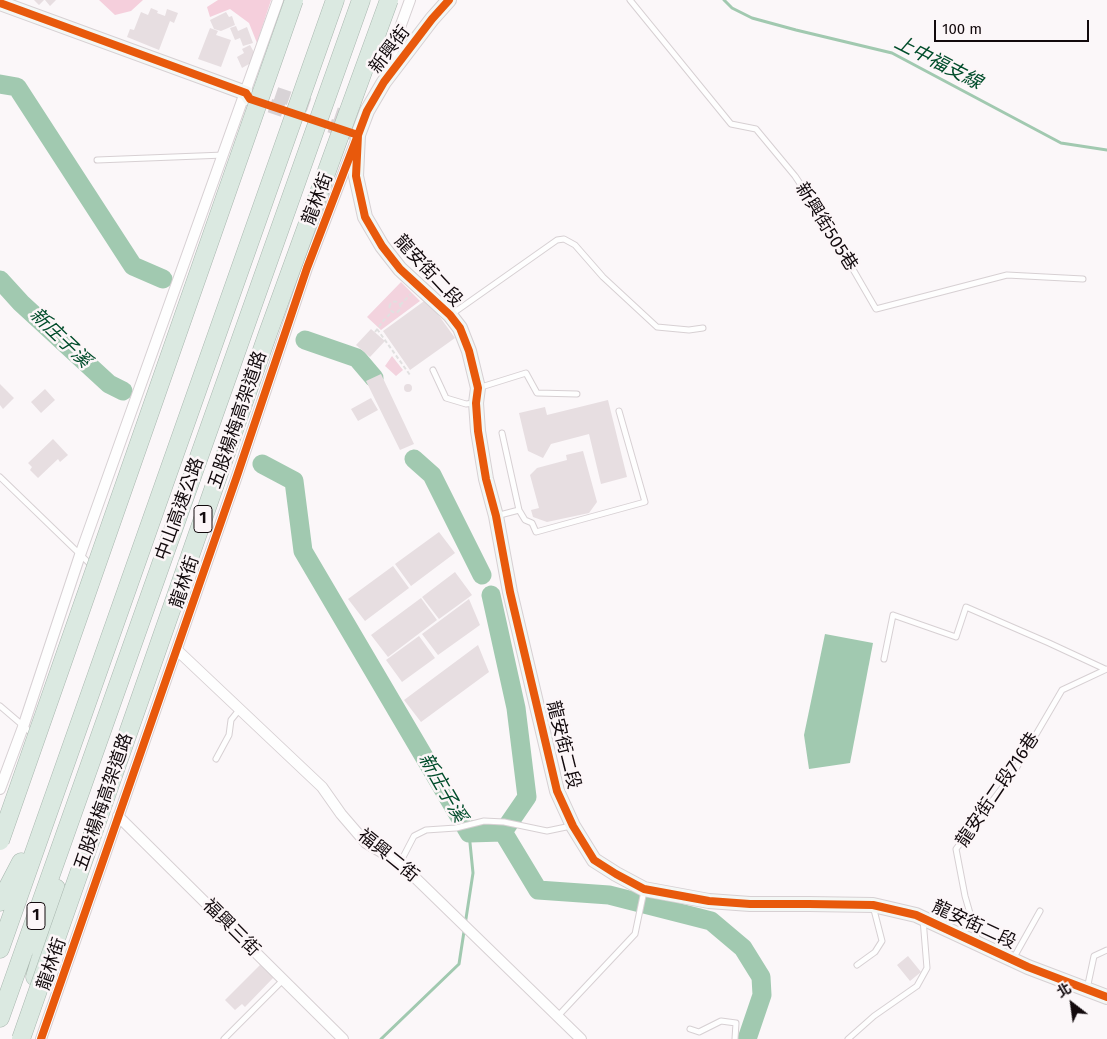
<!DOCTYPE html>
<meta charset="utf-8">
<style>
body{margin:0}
#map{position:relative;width:1107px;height:1039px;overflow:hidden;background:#fbf7f9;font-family:"Fira Sans","Noto Sans TC",sans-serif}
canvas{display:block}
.north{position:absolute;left:1047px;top:979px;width:50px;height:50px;-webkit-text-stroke:4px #fcf6f8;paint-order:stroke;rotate:330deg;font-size:14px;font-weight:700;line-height:20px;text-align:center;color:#120a0d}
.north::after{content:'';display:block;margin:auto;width:18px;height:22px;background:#120a0d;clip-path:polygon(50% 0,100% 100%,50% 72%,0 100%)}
.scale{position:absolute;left:934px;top:20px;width:155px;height:22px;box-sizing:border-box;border:2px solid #120a0d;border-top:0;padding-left:6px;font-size:15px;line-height:18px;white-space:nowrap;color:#120a0d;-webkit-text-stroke:4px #fcf6f8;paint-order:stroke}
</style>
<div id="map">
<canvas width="1107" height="1039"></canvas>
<div class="north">北</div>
<div class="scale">100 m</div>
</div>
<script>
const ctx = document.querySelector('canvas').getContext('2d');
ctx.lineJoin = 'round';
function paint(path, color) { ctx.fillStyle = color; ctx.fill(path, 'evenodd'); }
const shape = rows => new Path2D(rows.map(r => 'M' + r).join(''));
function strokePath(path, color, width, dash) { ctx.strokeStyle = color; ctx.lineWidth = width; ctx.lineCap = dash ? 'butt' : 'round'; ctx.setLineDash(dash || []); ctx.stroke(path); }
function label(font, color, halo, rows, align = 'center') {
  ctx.font = font + ' "Fira Sans","Noto Sans TC",sans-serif'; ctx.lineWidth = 5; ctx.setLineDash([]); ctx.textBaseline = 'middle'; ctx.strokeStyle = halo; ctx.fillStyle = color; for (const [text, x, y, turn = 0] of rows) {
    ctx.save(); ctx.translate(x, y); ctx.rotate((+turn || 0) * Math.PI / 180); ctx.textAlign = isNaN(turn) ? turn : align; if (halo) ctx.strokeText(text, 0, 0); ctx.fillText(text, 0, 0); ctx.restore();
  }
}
paint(shape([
 [401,282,420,301,381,330,367,317],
 [392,356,403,370,396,376,385,366]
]), '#f3d3de');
paint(shape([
 [99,0,143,0,131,11,115,15],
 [218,0,271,0,257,43,249,23,230,9,210,17,207,7]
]), '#f5cfdc');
paint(shape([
 [825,634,873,643,850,763,809,769,804,735]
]), '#a1c9b0');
strokePath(shape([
 [724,0,732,8,752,18,796,30,892,53,1061,143,1107,150],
 [381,1039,459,964,473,873,469,833]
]), '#a1c9b0', 3);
strokePath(shape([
 [0,84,17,87,133,266,163,279],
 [0,280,21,303,109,384,123,391],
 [305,340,357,358,374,378],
 [414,459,432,475,482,575],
 [262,464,294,481,303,551,469,833,503,832,538,890,609,895,711,921,743,948,761,977,762,995,747,1039],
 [491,595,516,708,527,797,503,832]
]), '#a1c9b0', 19);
paint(shape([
 [34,0,44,0,39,5],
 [45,0,56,0,50,6],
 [151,8,158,11,157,13,165,16,167,9,178,13,174,23,170,21,159,50,127,37,130,29,134,30,141,12,148,15],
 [226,12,229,17,232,16,235,25,221,31,214,29,210,20],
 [236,26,238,31,247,27,253,43,243,46,240,38,235,40,230,28],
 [210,28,218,31,216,35,231,40,221,67,198,59],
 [250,45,256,56,251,70,249,64,242,68,237,57,244,53,242,49],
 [427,299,455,338,410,370,383,331],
 [371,329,385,341,370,357,356,345],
 [381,374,414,444,400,450,366,381],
 '404 388a4 4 0 1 1 8 0a4 4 0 1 1-8 0Z',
 [0,384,14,398,3,409,0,405],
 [45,389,55,400,41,413,31,402],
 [371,398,378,410,358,421,351,409],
 [608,400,627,477,601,484,589,434,551,444,543,458,528,451,519,413,545,407,547,415],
 [53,439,68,455,60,462,58,459,38,478,30,470,32,467,28,463],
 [583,451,597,502,589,513,547,522,533,517,531,510,539,508,530,475,537,468,567,460,566,455],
 [439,532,455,553,411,586,395,564],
 [393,566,409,588,365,621,348,599],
 [455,572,472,595,439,619,422,597],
 [421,598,437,620,388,657,371,635],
 [469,599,480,625,438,655,422,634],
 [419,636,435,658,402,682,386,660],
 [478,645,489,672,421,722,404,700],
 [908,956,921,972,910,981,897,965],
 [261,964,274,977,245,1007,242,1004,235,1010,225,1000]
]), '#e7dee1');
strokePath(shape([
 [256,87,356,121],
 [250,99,352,133]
]), '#d8d3d6', 14, [14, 7]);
const lane = shape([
 [630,0,731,124,756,129,795,176,825,221,876,309,1007,275,1083,279],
 [97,160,224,155],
 [452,314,557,240,564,239,575,245,603,277,657,327,689,330,703,328],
 [433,370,446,398,466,404,474,403],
 [478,388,526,373,537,393,577,394],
 [0,477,89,563],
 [519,510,525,520,532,523,536,532,645,502,619,411],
 [496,516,519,510,502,433],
 [884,659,893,615,956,637,966,607,1049,643,1105,669],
 [0,706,34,735],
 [216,759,229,735,231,720,239,710],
 [400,863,414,836,426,830,456,828,484,821,504,822,547,831,571,826],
 [978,941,965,896,956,849,1014,772,1062,690,1107,669],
 [1013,959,1040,911],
 [857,965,875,952,882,941,873,906],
 [1087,989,1094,956,1107,950],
 [558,1016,635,934,644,891],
 [690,1029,699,1032,721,1021,736,1023,735,1039],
 [224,1039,283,980],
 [848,1039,874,1016,917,986,927,968,923,919]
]);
const street = shape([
 [386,76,398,33,410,0],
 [177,650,322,787,341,814,366,843,400,863,581,1039],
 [0,789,23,727,80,555,278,0],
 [118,816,343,1039],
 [41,1039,237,476,307,268,355,143]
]);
const secondary = shape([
 [449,0,432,19,384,82,367,111,358,135,356,176,365,217,382,246,400,269,450,315,460,328,469,351,478,388,476,403,478,431,486,479,496,516,510,592,557,791,573,826,594,860,616,874,644,889,709,901,750,904,809,904,873,905,916,915,1028,967,1107,997],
 [0,3,246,93,250,99]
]);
const highway = shape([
 [0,902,21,862],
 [0,949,335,0],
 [35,977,41,957,56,888],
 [0,1018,361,0]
]);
strokePath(lane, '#d7d0d3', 7);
strokePath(street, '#d7d0d3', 12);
strokePath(secondary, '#d7d0d3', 16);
strokePath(highway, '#a9b7af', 19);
strokePath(shape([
 '389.5 307a5.5 5.5 0 1 1 11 0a5.5 5.5 0 1 1-11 0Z',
 [400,305,411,294],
 [377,329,410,375],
 [375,332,384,320,392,312]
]), '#e1e0e0', 2, [4, 2.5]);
strokePath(lane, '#fefefe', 5);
strokePath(street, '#fefefe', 10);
strokePath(secondary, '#f3f7f5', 14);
strokePath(highway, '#dbe9e1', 18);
const highwayBridge = shape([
 [0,841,294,0],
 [21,1039,268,333,389,0]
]);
strokePath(highwayBridge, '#a9b7af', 19, []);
strokePath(highwayBridge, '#dbe9e1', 18);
strokePath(shape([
 [449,0,432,19,384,82,367,111,358,135,356,176,365,217,382,246,400,269,450,315,460,328,469,351,478,388,476,403,478,431,486,479,496,516,510,592,557,791,573,826,594,860,616,874,644,889,709,901,750,904,809,904,873,905,916,915,1028,967,1107,997],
 [0,3,246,93,250,99,358,135,307,268,237,476,41,1039]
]), '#e8590c', 8);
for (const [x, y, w] of [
 [203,519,18],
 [36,916,18]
]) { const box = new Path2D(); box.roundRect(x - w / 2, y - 13.5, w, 27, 4); ctx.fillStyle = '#fcf6f8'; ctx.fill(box); strokePath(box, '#120a0d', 1); }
label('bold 16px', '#120a0d', null, [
 ["1",203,519],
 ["1",36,916]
]);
label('18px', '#120a0d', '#fcf6f8', [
 ["新興街",390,50,-53],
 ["龍林街",318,199,-69],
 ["新興街505巷",826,227,58],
 ["龍安街二段",428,271,47],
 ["五股楊梅高架道路",238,420,-71],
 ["中山高速公路",180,509,-70],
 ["龍林街",185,582,-71],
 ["龍安街二段",563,745,76],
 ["龍安街二段716巷",998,790,-56],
 ["五股楊梅高架道路",104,802,-71],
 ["福興二街",388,856,39],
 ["龍安街二段",974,925,25],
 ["福興三街",231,928,45],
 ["龍林街",52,964,-71]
]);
label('italic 19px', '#004d2b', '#fcf6f8', [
 ["上中福支線",938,63,27],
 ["新庄子溪",60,338,44],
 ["新庄子溪",442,788,60]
]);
</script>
